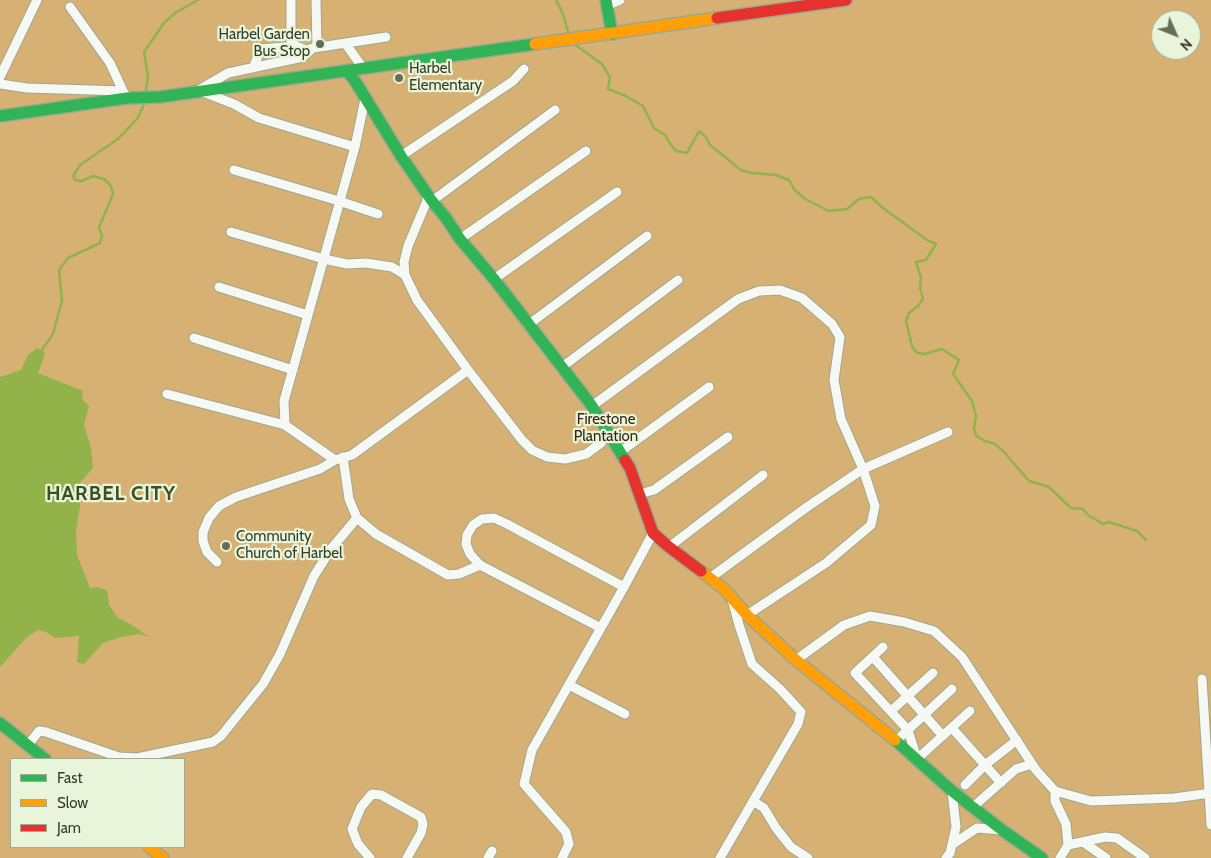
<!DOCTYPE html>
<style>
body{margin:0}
#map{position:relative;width:1211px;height:858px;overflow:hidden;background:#c1cdb1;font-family:Cabin,sans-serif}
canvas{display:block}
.legend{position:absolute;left:10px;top:758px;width:175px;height:90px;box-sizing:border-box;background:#e9f5db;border:1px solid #a1ab93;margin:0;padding:6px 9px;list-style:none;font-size:15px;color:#343d28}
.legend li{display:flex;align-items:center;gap:10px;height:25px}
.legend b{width:25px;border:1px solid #a1ab93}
.north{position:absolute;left:1151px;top:10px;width:50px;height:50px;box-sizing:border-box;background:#e9f5db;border:1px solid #a1ab93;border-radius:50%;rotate:134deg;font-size:14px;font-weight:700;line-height:20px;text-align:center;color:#343d28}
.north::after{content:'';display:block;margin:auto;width:18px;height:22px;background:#656f58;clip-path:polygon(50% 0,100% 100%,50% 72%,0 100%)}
</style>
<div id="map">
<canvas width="1211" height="858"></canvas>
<ul class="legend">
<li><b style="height:6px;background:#30b455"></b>Fast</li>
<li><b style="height:6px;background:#ff9f0a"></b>Slow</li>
<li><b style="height:6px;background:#e5322d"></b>Jam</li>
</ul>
<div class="north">N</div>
</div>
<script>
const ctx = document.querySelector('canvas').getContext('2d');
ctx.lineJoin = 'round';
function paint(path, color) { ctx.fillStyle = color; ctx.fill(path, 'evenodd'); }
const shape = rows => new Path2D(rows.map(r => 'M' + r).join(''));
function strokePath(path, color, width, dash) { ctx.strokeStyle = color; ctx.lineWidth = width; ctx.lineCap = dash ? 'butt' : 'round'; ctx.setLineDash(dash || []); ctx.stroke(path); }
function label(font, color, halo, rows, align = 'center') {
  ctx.font = font + ' Cabin,sans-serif'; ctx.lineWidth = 4.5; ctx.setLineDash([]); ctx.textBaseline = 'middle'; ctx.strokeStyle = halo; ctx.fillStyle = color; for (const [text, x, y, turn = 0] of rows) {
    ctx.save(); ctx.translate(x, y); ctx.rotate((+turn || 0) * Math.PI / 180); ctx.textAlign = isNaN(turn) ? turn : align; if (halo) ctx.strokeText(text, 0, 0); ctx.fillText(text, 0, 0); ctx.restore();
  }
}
paint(shape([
 [0,0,1211,0,1211,858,0,858],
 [1161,20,1191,20,1191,50,1161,50],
 [11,759,184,759,184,847,11,847]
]), '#d6b173');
paint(shape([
 [37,348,43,351,45,354,38,373,83,391,82,399,89,406,84,425,91,448,93,468,80,483,80,506,76,530,77,555,90,588,97,587,107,590,109,605,117,617,135,627,149,637,140,634,121,637,103,643,84,664,77,662,79,636,55,638,46,632,38,630,26,638,0,667,0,377,21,370,28,355]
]), '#91b349');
strokePath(shape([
 [556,0,563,14,569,35],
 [571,42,602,64,610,77,608,89,626,96,643,106,654,128,665,135,669,142,676,151,687,153,699,131,706,137,710,145,741,170,752,173,776,175,789,180,794,189,805,199,829,211,847,209,859,199,871,197,883,208,927,240,936,244,926,260,916,262,921,278,920,288,923,299,918,306,909,313,906,321,912,346,917,353,925,354,942,349,959,360,953,374,972,401,976,416,974,427,976,436,985,441,995,444,1004,452,1029,481,1049,487,1071,508,1083,509,1088,515,1103,524,1109,522,1137,531,1146,540],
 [145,95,148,77,144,52,164,23,175,13,198,0],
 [41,351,53,334,62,300,59,270,68,258,100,243,102,236,99,227,109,204,113,194,111,186,104,179,93,176,82,181,75,180,73,176,80,165,118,139,137,119,143,107,144,101]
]), '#91b349', 2.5);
const street = shape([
 [291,0,291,42,296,46,306,50,313,48],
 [316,0,317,47],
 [608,5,620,0],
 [70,7,110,63,123,91],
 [345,43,363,68],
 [253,68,261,49,296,46],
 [0,77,37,0],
 [0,84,27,88,123,91,127,98],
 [199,90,228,73,303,57,313,48,386,37],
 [203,92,234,104,259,118,355,147],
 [401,156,513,81,524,69],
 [234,170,339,201,378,214],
 [428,195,426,203,408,246,404,262,405,275,417,300,468,370,522,440,532,450,547,457,565,459,586,454,601,443,607,431],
 [432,201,555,110],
 [231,232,324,259,347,264,366,263,392,267,405,275],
 [460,239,586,151],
 [494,279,617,192],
 [219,287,308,315],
 [528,325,647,236],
 [194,338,293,370],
 [562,367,678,280],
 [167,394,285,425,335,460],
 [592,406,738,299,759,291,780,290,802,298,832,324,840,337,834,380,841,419,863,469,875,506,871,525,826,563,747,615],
 [285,425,284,401,355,147,365,99],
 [620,452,709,387],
 [343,457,349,499,357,518,376,534,448,575,459,574,480,565],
 [639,494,654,490,728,437],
 [669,547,763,475],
 [217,562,207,552,203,541,203,532,209,518,219,506,236,497,320,469,335,460,352,455,468,370],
 [710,578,807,507,863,469,948,432],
 [601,628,480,565,470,554,466,544,467,535,473,525,482,519,494,518,507,524,624,587],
 [883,647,855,673,908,730,917,759,970,711],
 [873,657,943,736],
 [796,660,844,625,870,616,904,622,934,631,962,657,1036,770,1055,791,1091,801,1174,798,1211,793],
 [1202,679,1211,825],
 [569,685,625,714],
 [891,711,933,673],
 [952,728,1001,783],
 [896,741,952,689],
 [28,745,39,731,46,732,119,757,137,758,213,742,221,736,263,684,280,654,314,576,331,549,357,518],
 [965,785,985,765,1017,740],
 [1055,791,1055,801,1066,824,1068,845,1060,858],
 [753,801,764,808,776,828,791,847,808,858],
 [973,807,1016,769,1032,764],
 [1083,842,1106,858],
 [953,844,977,828,1002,830],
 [1068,845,1105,837,1117,838,1145,858],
 [370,858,358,844,352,829,361,807,372,794,381,795,421,817,423,824,421,833,407,858],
 [488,858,492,851],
 [562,858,569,844,566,832,524,784,532,750,624,587,653,533],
 [720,858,798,724,801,712,780,689,752,664,739,625,732,599],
 [946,858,950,853,956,827,952,791]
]);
const fast = shape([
 [606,0,612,34],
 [347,71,355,81,401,156,432,201,446,218,460,239,494,279,592,406,625,460],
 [0,116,127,98,160,97,535,44],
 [0,723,45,759],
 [895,740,952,791,1002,830,1042,858]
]);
const slow = shape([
 [535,44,717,18],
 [701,571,724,589,747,615,796,660,895,740],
 [149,847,163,858]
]);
const jam = shape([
 [717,18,846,0],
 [625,460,630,468,653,533,669,547,701,571]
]);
strokePath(street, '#9ea791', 11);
strokePath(fast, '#9ea791', 14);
strokePath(slow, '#9ea791', 14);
strokePath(jam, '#9ea791', 14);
strokePath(street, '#f6f8f3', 9);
strokePath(fast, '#30b455', 11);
strokePath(slow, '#ff9f0a', 11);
strokePath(jam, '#e5322d', 11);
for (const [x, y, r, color] of [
 [320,44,5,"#656f58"],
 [399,78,5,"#656f58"],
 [226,546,5,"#656f58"]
]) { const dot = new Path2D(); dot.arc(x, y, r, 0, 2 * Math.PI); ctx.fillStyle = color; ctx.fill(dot); strokePath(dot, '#e9f5db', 2); }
label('15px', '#343d28', '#e9f5db', [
 ["Harbel Garden",310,35,"right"],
 ["Bus Stop",310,52,"right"],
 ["Harbel",409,69],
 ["Elementary",409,86],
 ["Community",236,537],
 ["Church of Harbel",236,554]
], 'left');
label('15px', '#362513', '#e9f5db', [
 ["Firestone",606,420],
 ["Plantation",606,437]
]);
ctx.letterSpacing = '1px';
label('bold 20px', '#3e5021', '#e9f5db', [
 ["HARBEL CITY",111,494]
]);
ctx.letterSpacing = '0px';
</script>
